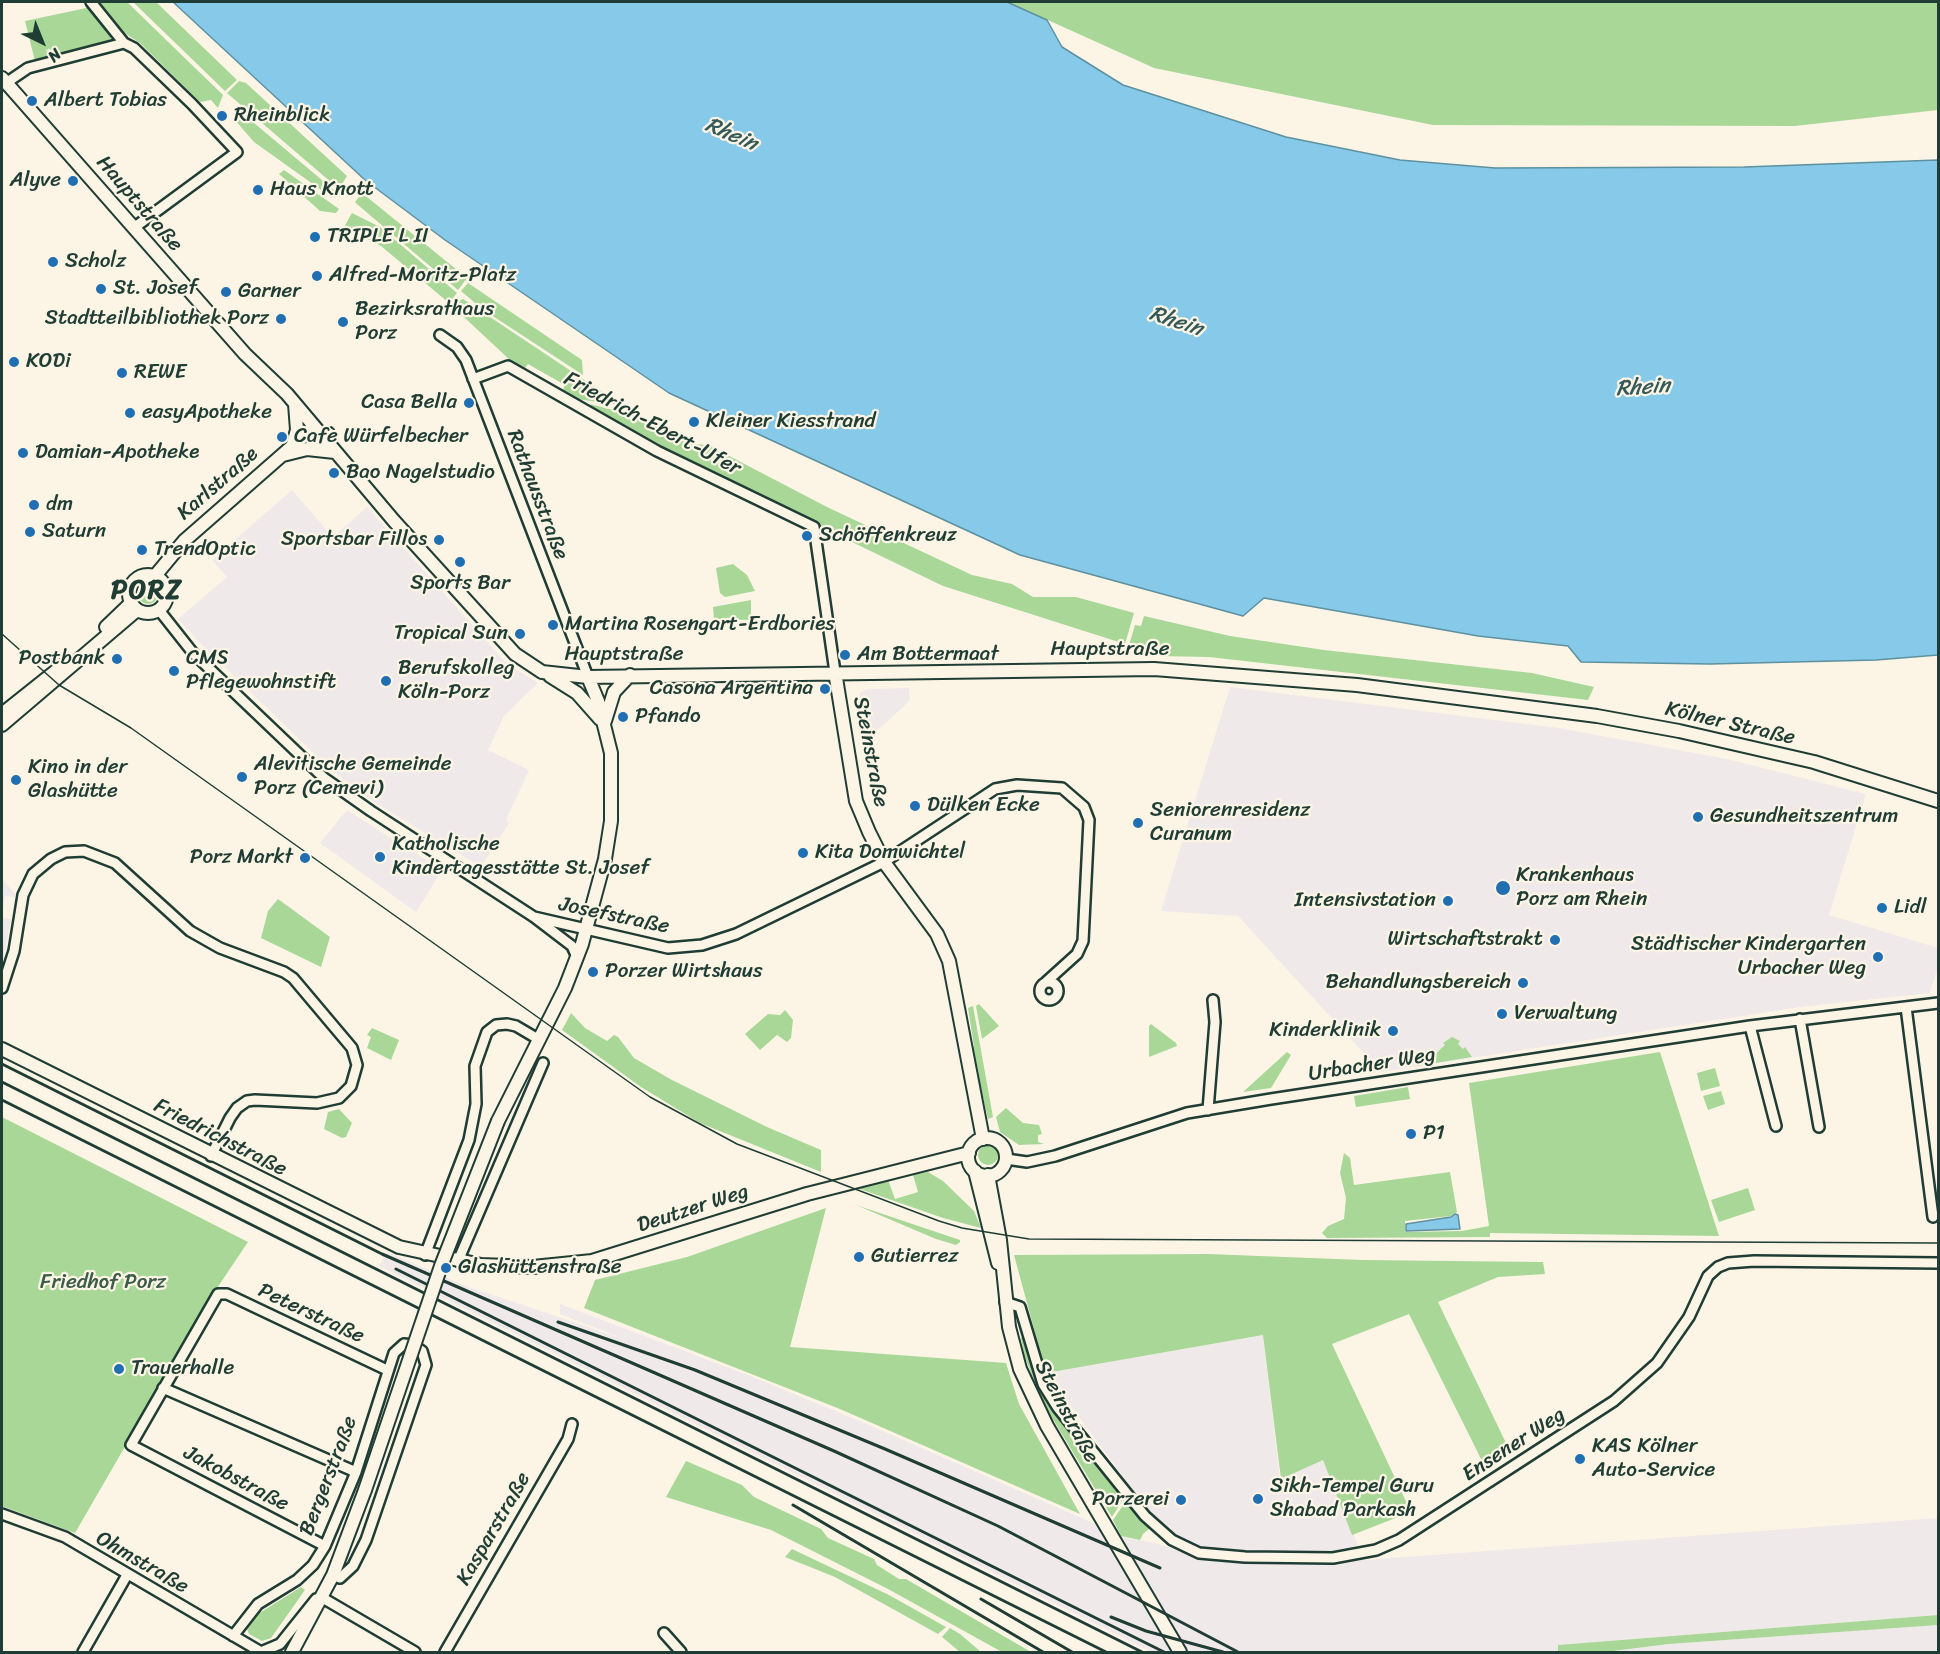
<!DOCTYPE html>
<meta charset="utf-8">
<style>
body{margin:0}
#map{position:relative;width:1940px;height:1654px;overflow:hidden;background:#fcf5e5;font-family:Sriracha,sans-serif}
canvas{display:block}
.frame{position:absolute;inset:0;border:3px solid #1f3d34;pointer-events:none}
.north{position:absolute;left:12px;top:12px;width:60px;height:60px;-webkit-text-stroke:4px #fcf5e5;paint-order:stroke;rotate:137deg;font-size:16px;font-weight:700;line-height:24px;text-align:center;color:#1f3d34}
.north::after{content:'';display:block;margin:auto;width:21px;height:27px;background:#1f3d34;clip-path:polygon(50% 0,100% 100%,50% 72%,0 100%)}
</style>
<div id="map">
<canvas width="1940" height="1654"></canvas>
<div class="frame"></div>
<div class="north">N</div>
</div>
<script>
const ctx = document.querySelector('canvas').getContext('2d');
ctx.lineJoin = 'round';
function paint(path, color) { ctx.fillStyle = color; ctx.fill(path, 'evenodd'); }
const shape = rows => new Path2D(rows.map(r => 'M' + r).join(''));
function strokePath(path, color, width, dash) { ctx.strokeStyle = color; ctx.lineWidth = width; ctx.lineCap = dash ? 'butt' : 'round'; ctx.setLineDash(dash || []); ctx.stroke(path); }
function label(font, color, halo, rows, align = 'center') {
  ctx.font = font + ' Sriracha,sans-serif'; ctx.lineWidth = 4.5; ctx.setLineDash([]); ctx.textBaseline = 'middle'; ctx.strokeStyle = halo; ctx.fillStyle = color; for (const [text, x, y, turn = 0] of rows) {
    ctx.save(); ctx.translate(x, y); ctx.rotate((+turn || 0) * Math.PI / 180); ctx.textAlign = isNaN(turn) ? turn : align; if (halo) ctx.strokeText(text, 0, 0); ctx.fillText(text, 0, 0); ctx.restore();
  }
}
paint(shape([
 [292,490,333,537,367,507,507,664,538,683,504,716,488,750,529,770,506,820,509,823,481,867,374,802,329,768,201,644,178,619,227,577,212,560],
 [1230,687,1559,728,1727,759,1866,794,1829,915,1938,948,1938,966,1930,993,1801,1007,1381,1072,1238,916,1161,911],
 [909,688,910,700,903,707,880,728,863,737,858,699,860,693,867,689],
 [347,810,442,870,416,912,320,843],
 [2,879,15,894,14,897,5,896,2,918,11,919,2,966],
 [387,1252,466,1286,627,1340,560,1314,560,1304,748,1375,869,1425,1127,1538,1155,1543,1197,1556,1295,1565,1938,1518,1938,1615,1558,1645,1558,1652,1151,1652,379,1266],
 [1263,1335,1280,1479,1323,1460,1358,1545,1331,1553,1200,1549,1177,1539,1154,1518,1046,1373],
 [1938,1625,1938,1652,1605,1652,1669,1644]
]), '#f0e9ea');
paint(shape([
 [98,2,127,2,223,95,218,108,211,100,200,102,140,43,123,32],
 [133,2,156,2,237,80,225,91],
 [1008,2,1938,2,1938,110,1795,126,1433,125,1154,68],
 [91,7,103,21,112,41,35,61,25,21],
 [239,81,246,83,347,176,339,189,227,93],
 [241,112,335,191,324,192,254,142,234,119],
 [284,170,339,209,336,213,320,211,279,174],
 [362,193,467,278,458,290,358,205,355,202],
 [352,213,380,227,457,293,449,303,381,246,344,227],
 [468,283,582,360,583,375,482,309,461,291],
 [463,299,619,403,619,405,570,398,562,393,565,385,528,364,524,369,511,361,451,305],
 [590,404,651,420,693,444,708,445,829,508,972,575,1012,584,1033,597,1076,597,1134,613,1125,644,943,586,730,483,631,430,628,431,595,412],
 [733,564,747,575,755,591,725,597,720,593,716,568],
 '138 594a10 10 0 1 1 20 0a10 10 0 1 1-20 0Z',
 [751,600,751,620,714,619,713,607],
 [1144,616,1230,636,1324,650,1532,673,1594,687,1588,700,1209,657,1157,656,1129,645,1135,625,1141,626],
 [278,899,330,937,321,967,261,938,268,911],
 [979,1004,999,1026,982,1039,976,1006],
 [973,1006,993,1117,988,1119,972,1050,974,1046,968,1008],
 [785,1010,793,1020,791,1038,787,1042,777,1035,760,1050,745,1034,768,1014,780,1015],
 [571,1013,585,1028,607,1041,614,1035,618,1037,634,1058,672,1080,767,1127,821,1150,821,1172,700,1123,641,1087,562,1030],
 [1151,1024,1176,1043,1177,1046,1149,1057,1149,1026],
 [372,1028,399,1040,391,1060,367,1048,371,1037,367,1035],
 [1452,1037,1460,1041,1458,1044,1463,1049,1465,1047,1472,1057,1417,1066,1428,1056,1430,1059,1445,1045,1443,1043],
 [1287,1052,1291,1055,1271,1088,1243,1092],
 [1660,1052,1719,1236,1490,1233,1490,1237,1327,1238,1322,1233,1328,1226,1344,1219,1346,1198,1340,1173,1344,1153,1350,1158,1354,1185,1450,1172,1457,1212,1451,1216,1405,1221,1405,1232,1462,1231,1489,1226,1469,1083],
 [1715,1068,1720,1086,1701,1091,1697,1073],
 [1408,1087,1410,1099,1356,1107,1354,1096],
 [1721,1091,1725,1104,1708,1110,1703,1096],
 [1006,1108,1023,1123,1039,1125,1042,1134,1038,1135,1038,1142,1044,1144,1019,1145,1000,1132,996,1117],
 [339,1109,352,1123,346,1137,342,1138,324,1129,328,1112],
 [2,1117,248,1242,215,1291,75,1533,2,1506],
 '978 1155a10 10 0 1 1 20 0a10 10 0 1 1-20 0Z',
 [928,1172,943,1181,974,1211,981,1228,943,1218,857,1188,888,1180,895,1199,918,1192,913,1175],
 [1748,1188,1755,1210,1719,1222,1711,1200],
 [856,1205,960,1240,960,1242,956,1245,936,1239],
 [826,1208,790,1347,1006,1363,1019,1404,1080,1514,840,1409,584,1308,595,1280,687,1257],
 [1208,1254,1362,1260,1543,1262,1545,1274,1498,1277,1438,1302,1507,1445,1482,1461,1409,1314,1332,1344,1411,1512,1352,1535,1323,1460,1281,1479,1263,1335,1046,1373,1014,1255],
 [1025,1336,1038,1379,1126,1495,1112,1517,1042,1401,1024,1355,1021,1338],
 [686,1461,742,1485,754,1497,821,1529,828,1538,874,1559,877,1565,899,1579,906,1579,1031,1652,1002,1652,888,1589,771,1530,666,1497],
 [1128,1498,1150,1528,1143,1534,1140,1540,1121,1536,1113,1520],
 [792,1549,889,1595,946,1627,938,1634,835,1577,785,1557],
 [301,1587,305,1590,271,1638,262,1641,249,1634,247,1629,258,1614],
 [1938,1615,1938,1625,1669,1644,1605,1652,1558,1652,1558,1645],
 [950,1628,960,1634,981,1652,960,1652,942,1637]
]), '#a8d798');
const water = shape([
 [173,2,1007,2,1047,20,1062,47,1123,85,1286,137,1400,160,1495,168,1744,167,1938,160,1938,655,1876,660,1710,664,1581,662,1568,646,1478,636,1264,598,1243,616,1020,555,669,393,445,240,365,180,173,2],
 [1455,1214,1458,1215,1460,1229,1406,1231,1406,1224,1451,1217,1455,1214]
]);
paint(water, '#87c9e8');
strokePath(water, '#5d91a0', 1.5);
const street = shape([
 [91,2,124,43,134,48,192,104,237,152,135,227],
 [6,83,28,68,124,43],
 [440,335,457,347,466,360,588,677],
 [473,379,508,366,657,451,814,527,835,672],
 [159,610,193,653,324,778,371,811,534,917,572,946,577,957],
 [534,917,668,948,702,945,736,934,884,862,995,789,1017,785,1062,788,1084,807,1089,820,1083,941,1077,954,1046,982],
 '1040 991a9 9 0 1 1 18 0a9 9 0 1 1-18 0Z',
 [2,988,14,951,23,895,33,874,51,859,65,852,84,851,115,863,190,931,220,948,284,972,293,978,352,1048,357,1065,351,1086,339,1098,317,1103,255,1100,247,1101,237,1108,230,1118,211,1156],
 [1906,1007,1933,1217],
 [1800,1019,1819,1127],
 [1750,1026,1776,1126],
 [1208,1110,1215,1022,1213,1000],
 [1006,1159,1027,1162,1055,1156,1187,1113,1271,1099,1750,1026,1938,1003],
 [425,1255,469,1140,476,1104,475,1066,487,1032,496,1025,507,1024,516,1026,538,1039],
 [458,1261,543,1063],
 [1005,1302,1020,1307,1043,1384,1058,1408,1145,1516,1172,1540,1199,1553,1245,1557,1333,1558,1376,1550,1399,1540,1614,1401,1657,1363,1689,1317,1708,1276,1718,1267,1728,1263,1754,1261,1938,1263],
 [163,1388,356,1472],
 [2,1514,65,1537,261,1652],
 [325,1546,131,1445,218,1294,227,1294,387,1370],
 [321,1597,415,1652],
 [664,1633,681,1652],
 [233,1636,258,1604,297,1580,313,1565,325,1546,356,1472,394,1353,404,1344,413,1345,422,1351,426,1365,366,1540,353,1566,340,1578,333,1575,331,1578],
 [83,1652,127,1575],
 [261,1652,280,1644,316,1599],
 [445,1652,568,1439,572,1424]
]);
const secondary = shape([
 [2,78,245,354,287,394,394,521,515,654,542,672,588,677,1154,669,1357,685,1597,716,1679,731,1814,762,1938,801],
 [293,444,297,430,295,404],
 [283,455,307,449,335,452],
 '129 594a19 19 0 1 1 38 0a19 19 0 1 1-38 0Z',
 [155,576,184,541,313,428],
 [106,627,131,603],
 [835,672,856,801,869,832,884,862,937,934,949,961,983,1139],
 [550,676,577,693,600,719],
 [2,714,66,663],
 [605,721,614,692,630,675],
 [2,725,137,610],
 [2,1049,399,1247,481,1265,533,1267,592,1261,807,1194,969,1153],
 [498,1121,565,988,582,944,605,859,611,821,611,753,598,701,588,677],
 '968 1157a19 19 0 1 1 38 0a19 19 0 1 1-38 0Z',
 [975,1171,998,1263],
 [988,1175,1000,1240,1009,1327,1020,1369,1047,1426,1180,1652],
 [292,1652,333,1575,365,1490]
]);
strokePath(street, '#1f3d34', 14);
strokePath(secondary, '#1f3d34', 16);
strokePath(street, '#fcf5e5', 9);
strokePath(secondary, '#fcf5e5', 12);
strokePath(shape([
 [2,634,59,685,131,728,650,1097,737,1144,939,1221,962,1228,1029,1239,1938,1243]
]), '#1f3d34', 1.5);
strokePath(shape([
 [2,1064,382,1254,834,1451,998,1526,1238,1652],
 [2,1082,1142,1652],
 [2,1100,1106,1652],
 [396,1269,1164,1652],
 [558,1322,695,1370,885,1449,1160,1568],
 [793,1505,1043,1652],
 [981,1599,1072,1652],
 [1111,1617,1146,1631,1223,1652]
]), '#1f3d34', 3);
const secondaryBridge = shape([
 [365,1490,441,1266,498,1121]
]);
strokePath(secondaryBridge, '#1f3d34', 16, []);
strokePath(secondaryBridge, '#fcf5e5', 12);
for (const [x, y, r, color] of [
 [32,101,6,"#1f6fb2"],
 [222,116,6,"#1f6fb2"],
 [73,181,6,"#1f6fb2"],
 [258,190,6,"#1f6fb2"],
 [315,237,6,"#1f6fb2"],
 [53,262,6,"#1f6fb2"],
 [317,276,6,"#1f6fb2"],
 [101,289,6,"#1f6fb2"],
 [226,292,6,"#1f6fb2"],
 [281,319,6,"#1f6fb2"],
 [343,322,6,"#1f6fb2"],
 [14,362,6,"#1f6fb2"],
 [122,373,6,"#1f6fb2"],
 [469,403,6,"#1f6fb2"],
 [130,413,6,"#1f6fb2"],
 [694,422,6,"#1f6fb2"],
 [282,437,6,"#1f6fb2"],
 [23,453,6,"#1f6fb2"],
 [334,473,6,"#1f6fb2"],
 [34,505,6,"#1f6fb2"],
 [30,532,6,"#1f6fb2"],
 [807,536,6,"#1f6fb2"],
 [439,540,6,"#1f6fb2"],
 [142,550,6,"#1f6fb2"],
 [460,562,6,"#1f6fb2"],
 [553,625,6,"#1f6fb2"],
 [520,634,6,"#1f6fb2"],
 [845,655,6,"#1f6fb2"],
 [117,659,6,"#1f6fb2"],
 [174,671,6,"#1f6fb2"],
 [386,681,6,"#1f6fb2"],
 [825,689,6,"#1f6fb2"],
 [623,717,6,"#1f6fb2"],
 [242,777,6,"#1f6fb2"],
 [16,780,6,"#1f6fb2"],
 [915,806,6,"#1f6fb2"],
 [1698,817,6,"#1f6fb2"],
 [1138,823,6,"#1f6fb2"],
 [803,853,6,"#1f6fb2"],
 [380,857,6,"#1f6fb2"],
 [305,858,6,"#1f6fb2"],
 [1503,888,8,"#1f6fb2"],
 [1448,901,6,"#1f6fb2"],
 [1882,908,6,"#1f6fb2"],
 [1555,940,6,"#1f6fb2"],
 [1878,957,6,"#1f6fb2"],
 [593,972,6,"#1f6fb2"],
 [1523,983,6,"#1f6fb2"],
 [1502,1014,6,"#1f6fb2"],
 [1393,1031,6,"#1f6fb2"],
 [1411,1134,6,"#1f6fb2"],
 [859,1257,6,"#1f6fb2"],
 [446,1268,6,"#1f6fb2"],
 [119,1369,6,"#1f6fb2"],
 [1580,1459,6,"#1f6fb2"],
 [1258,1499,6,"#1f6fb2"],
 [1181,1500,6,"#1f6fb2"]
]) { const dot = new Path2D(); dot.arc(x, y, r, 0, 2 * Math.PI); ctx.fillStyle = color; ctx.fill(dot); strokePath(dot, '#fcf5e5', 2); }
label('21px', '#1f3d34', '#fcf5e5', [
 ["Albert Tobias",44,101],
 ["Rheinblick",234,116],
 ["Alyve",61,181,"right"],
 ["Haus Knott",270,190],
 ["TRIPLE L II",327,237],
 ["Scholz",65,262],
 ["Alfred-Moritz-Platz",329,276],
 ["St. Josef",113,289],
 ["Garner",238,292],
 ["Bezirksrathaus",355,310],
 ["Porz",355,334],
 ["Stadtteilbibliothek Porz",269,319,"right"],
 ["KODi",26,362],
 ["REWE",134,373],
 ["Casa Bella",457,403,"right"],
 ["easyApotheke",142,413],
 ["Kleiner Kiesstrand",706,422],
 ["Cafè Würfelbecher",294,437],
 ["Damian-Apotheke",35,453],
 ["Bao Nagelstudio",346,473],
 ["dm",46,505],
 ["Saturn",42,532],
 ["Schöffenkreuz",819,536],
 ["Sportsbar Fillos",427,540,"right"],
 ["TrendOptic",154,550],
 ["Sports Bar",460,584,"center"],
 ["Martina Rosengart-Erdbories",565,625],
 ["Tropical Sun",508,634,"right"],
 ["Am Bottermaat",857,655],
 ["Postbank",105,659,"right"],
 ["CMS",186,659],
 ["Pflegewohnstift",186,683],
 ["Berufskolleg",398,669],
 ["Köln-Porz",398,693],
 ["Casona Argentina",813,689,"right"],
 ["Pfando",635,717],
 ["Alevitische Gemeinde",254,765],
 ["Porz (Cemevi)",254,789],
 ["Kino in der",28,768],
 ["Glashütte",28,792],
 ["Dülken Ecke",927,806],
 ["Seniorenresidenz",1150,811],
 ["Curanum",1150,835],
 ["Gesundheitszentrum",1710,817],
 ["Katholische",392,845],
 ["Kindertagesstätte St. Josef",392,869],
 ["Kita Domwichtel",815,853],
 ["Porz Markt",293,858,"right"],
 ["Krankenhaus",1516,876],
 ["Porz am Rhein",1516,900],
 ["Intensivstation",1436,901,"right"],
 ["Lidl",1894,908],
 ["Wirtschaftstrakt",1543,940,"right"],
 ["Städtischer Kindergarten",1866,945,"right"],
 ["Urbacher Weg",1866,969,"right"],
 ["Porzer Wirtshaus",605,972],
 ["Behandlungsbereich",1511,983,"right"],
 ["Verwaltung",1514,1014],
 ["Kinderklinik",1381,1031,"right"],
 ["P1",1423,1134],
 ["Gutierrez",871,1257],
 ["Glashüttenstraße",458,1268],
 ["Trauerhalle",131,1369],
 ["KAS Kölner",1592,1447],
 ["Auto-Service",1592,1471],
 ["Sikh-Tempel Guru",1270,1487],
 ["Shabad Parkash",1270,1511],
 ["Porzerei",1169,1500,"right"]
], 'left');
label('21px', '#1f3d34', '#fcf5e5', [
 ["Hauptstraße",139,204,49],
 ["Friedrich-Ebert-Ufer",652,424,28],
 ["Karlstraße",218,484,-41],
 ["Rathausstraße",537,495,69],
 ["Hauptstraße",1110,650],
 ["Hauptstraße",624,655],
 ["Kölner Straße",1730,724,13],
 ["Steinstraße",870,752,79],
 ["Josefstraße",614,916,12],
 ["Urbacher Weg",1372,1065,-9],
 ["Friedrichstraße",220,1138,27],
 ["Deutzer Weg",693,1209,-18],
 ["Peterstraße",311,1314,25],
 ["Steinstraße",1066,1412,62],
 ["Ensener Weg",1514,1445,-33],
 ["Bergerstraße",329,1476,-69],
 ["Jakobstraße",236,1479,28],
 ["Kasparstraße",494,1529,-60],
 ["Ohmstraße",142,1563,30]
]);
label('21px', '#3a5c48', '#fcf5e5', [
 ["Friedhof Porz",103,1283]
]);
label('italic 22px', '#345958', '#fcf5e5', [
 ["Rhein",731,135,23],
 ["Rhein",1176,322,18],
 ["Rhein",1643,388,-4]
]);
ctx.letterSpacing = '1.5px';
label('bold 27px', '#1f3d34', '#fcf5e5', [
 ["PORZ",147,591]
]);
ctx.letterSpacing = '0px';
</script>
